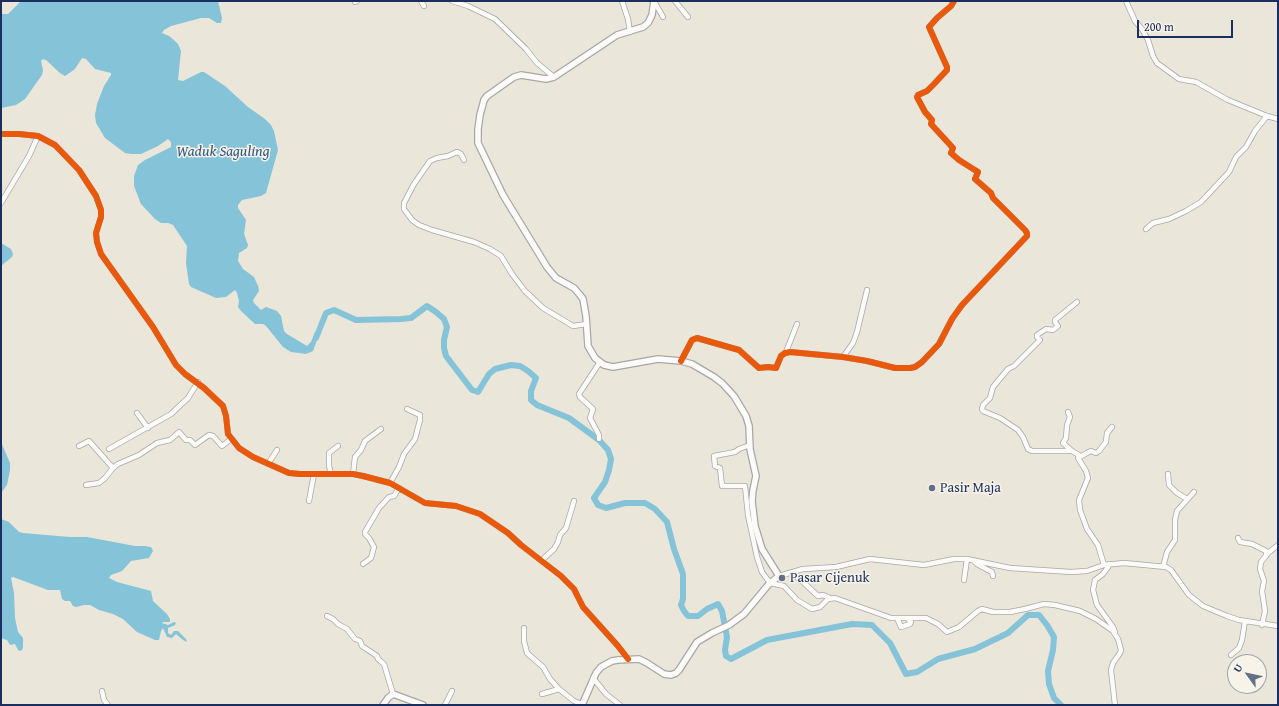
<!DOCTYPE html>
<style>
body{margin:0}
#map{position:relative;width:1279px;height:706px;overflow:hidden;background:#eae6d9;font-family:"Gentium Book Plus",serif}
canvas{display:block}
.frame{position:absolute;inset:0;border:2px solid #1b2f5e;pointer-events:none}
.north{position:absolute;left:1227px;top:654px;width:40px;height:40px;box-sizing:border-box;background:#f7f3e8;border:1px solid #9fa5b1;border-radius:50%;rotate:303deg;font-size:11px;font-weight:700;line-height:16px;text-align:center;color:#1b2f5e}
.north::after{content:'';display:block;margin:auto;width:14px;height:18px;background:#636f89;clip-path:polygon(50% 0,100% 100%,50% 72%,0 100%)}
.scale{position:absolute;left:1137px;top:20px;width:96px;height:18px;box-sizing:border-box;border:2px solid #1b2f5e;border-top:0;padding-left:5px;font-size:12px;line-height:14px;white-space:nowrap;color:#1b2f5e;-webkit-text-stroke:3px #f7f3e8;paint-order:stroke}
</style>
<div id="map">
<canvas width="1279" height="706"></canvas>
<div class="frame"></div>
<div class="north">U</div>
<div class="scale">200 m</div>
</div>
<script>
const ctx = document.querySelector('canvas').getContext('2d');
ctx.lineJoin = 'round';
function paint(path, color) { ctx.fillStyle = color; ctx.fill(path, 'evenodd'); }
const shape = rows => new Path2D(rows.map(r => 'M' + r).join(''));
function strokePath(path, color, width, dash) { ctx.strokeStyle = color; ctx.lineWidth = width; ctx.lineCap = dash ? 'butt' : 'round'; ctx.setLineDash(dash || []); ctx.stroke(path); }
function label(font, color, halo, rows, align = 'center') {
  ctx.font = font + ' "Gentium Book Plus",serif'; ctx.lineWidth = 3; ctx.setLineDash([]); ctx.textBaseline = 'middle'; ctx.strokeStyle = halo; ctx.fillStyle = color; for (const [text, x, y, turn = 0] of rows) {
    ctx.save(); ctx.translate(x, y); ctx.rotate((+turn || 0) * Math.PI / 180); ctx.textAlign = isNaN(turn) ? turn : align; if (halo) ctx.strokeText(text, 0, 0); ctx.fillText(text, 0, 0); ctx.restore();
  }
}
paint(shape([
 [21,1,218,1,222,18,221,23,217,23,209,18,201,18,171,26,164,30,162,33,169,36,175,41,178,44,181,51,178,80,183,81,201,72,204,72,225,86,248,107,265,119,271,125,274,131,278,150,266,193,261,196,242,200,238,205,238,208,246,220,244,234,248,245,247,248,239,253,238,261,243,269,254,277,258,286,259,291,253,300,254,303,261,310,266,307,277,311,281,316,284,331,287,334,307,346,311,342,315,332,320,332,313,351,306,354,299,353,291,352,283,347,266,326,263,324,255,324,241,311,238,307,239,301,237,293,235,290,226,297,216,298,191,287,189,284,186,263,187,246,173,225,168,223,161,223,155,219,141,204,134,186,134,176,138,165,145,160,171,147,171,142,168,139,158,146,141,154,131,154,125,153,105,138,96,123,95,115,97,104,104,86,111,75,111,73,95,69,86,59,82,58,75,69,65,76,60,73,46,60,43,59,41,61,43,70,42,75,25,99,16,105,1,108,1,14,8,14],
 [1,243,11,249,13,254,12,257,1,266],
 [1,442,10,463,10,470,7,485,1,493],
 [1,519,9,522,19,532,23,533,70,537,87,537,135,546,144,546,151,547,153,551,149,558,131,561,122,571,111,575,109,578,117,582,151,591,153,601,167,614,170,619,170,622,163,622,162,623,168,625,174,622,176,623,175,625,168,628,168,633,171,635,174,631,178,631,186,639,187,642,183,640,176,634,172,638,167,637,163,628,161,631,159,640,155,640,137,632,123,619,113,614,99,610,90,605,84,605,76,607,73,606,70,601,65,601,62,599,60,590,48,590,13,577,11,578,14,593,15,618,18,632,23,638,23,648,21,651,18,650,15,644,10,645,7,640,1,638]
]), '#84c3d8');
strokePath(shape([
 [316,338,326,313,334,310,356,320,401,319,411,318,427,306,436,312,444,319,447,327,444,340,444,348,446,356,472,390,478,392,489,374,495,369,511,365,520,366,528,371,536,378,531,391,531,400,537,405,569,418,599,440,608,450,611,459,609,470,605,482,594,498,598,505,606,508,625,503,645,503,655,509,667,522,674,549,683,574,683,599,681,605,684,611,688,616,698,616,707,609,718,604,722,611,727,637,725,650,726,656,731,659,767,640,852,624,872,625,890,643,906,674,917,672,938,659,975,649,1008,633,1028,615,1039,615,1047,625,1054,637,1053,650,1048,671,1049,684,1054,698,1061,705]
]), '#84c3d8', 6);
const minor = shape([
 [421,1,424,6],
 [452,1,468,6,495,19,526,49,537,63,554,77],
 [622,1,628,19,630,32],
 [654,1,663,17],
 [675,1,688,17],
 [1126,1,1135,21,1142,29,1148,40,1153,56,1157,63,1179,79,1196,82,1228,100,1267,116,1278,119],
 [355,2,357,1],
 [1,134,19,134,38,136,55,145,79,170,96,196,101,210,101,217,96,233,97,242,101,254,153,327,176,365,185,374,204,388,223,406,226,416,228,434,239,448,253,457,289,473,300,474,353,474,363,476,390,483,425,503,456,506,480,514,508,533,521,545,561,576,574,589,583,607,618,646,628,659],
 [464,160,461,154,457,152,448,156,437,158,430,161,414,184,404,203,404,209,412,220,419,225,432,230,474,242,490,249,501,256,512,274,525,291,543,308,573,326,587,324],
 [1,203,29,156,38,136],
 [1146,229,1153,223,1169,219,1186,211,1201,202,1229,172,1236,157,1246,147,1255,131,1267,116],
 [1077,302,1055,320,1055,322,1058,326,1053,330,1046,329,1037,335,1037,337,1040,340,1014,366,1008,369,993,387,990,398,983,405,982,409,983,411,1000,418,1018,430,1023,437,1028,449,1032,451,1072,451,1079,455,1078,458,1086,471,1088,478,1079,500,1080,510,1087,529,1098,545,1104,565],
 [786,352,797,324],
 [843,357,853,343,857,332,867,290],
 [681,361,692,340,697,338,739,350,759,368,768,367,776,368,781,356,785,353,790,352,843,357,867,361,895,368,910,368,915,367,922,362,939,344,952,319,962,305,1027,236,1027,233,1025,230,993,198,991,193,975,179,978,172,959,160,951,153,953,148,931,124,932,120,925,112,917,97,918,95,927,91,934,84,947,70,947,67,929,27,937,18,951,6,954,1],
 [1068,412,1070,417,1067,425,1066,438,1063,443,1072,451],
 [137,413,148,428],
 [599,439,599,435,590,418,593,409,580,397,579,394,600,362],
 [750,445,739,449,735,452,714,456,715,466,720,468,722,486,745,486,748,515,757,557,762,572,770,583,784,586,797,600,812,609,820,607,828,599,835,598,891,618,926,618,938,624,947,632,959,627,978,611,982,609,993,612,1010,612,1025,609,1044,604,1055,605,1080,611,1096,619,1113,631,1118,639,1121,650,1120,653,1113,663,1111,670,1115,705],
 [79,446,89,441,113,468],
 [109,449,171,414,188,398,198,382],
 [1078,458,1087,453,1091,451,1096,453,1099,451,1106,442,1107,433,1112,427],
 [268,464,277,450],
 [331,474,329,466,329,453,338,446],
 [353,474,355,457,361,450,365,441,381,429],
 [1168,474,1169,485,1177,493,1187,499],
 [390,483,399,467,404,454,415,439,420,420,420,415,407,409],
 [86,485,99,483,105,478,113,468,118,464,139,455,157,443,170,440,179,432,186,440,190,440,195,445,209,435,213,436,222,446,231,439],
 [309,501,314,474],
 [1238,538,1240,542,1252,544,1266,551,1266,556],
 [542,560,554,549,558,542,560,535,566,528,574,501],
 [974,561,977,564,992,572,993,576],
 [363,564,371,558,374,547,369,538,365,534,365,532,379,508,389,497,394,496,399,488],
 [1109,564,1108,567,1103,574,1095,580,1093,590,1097,605,1113,627,1115,632],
 [1163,567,1167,552,1175,540,1175,520,1177,511,1194,492],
 [791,573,803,582,818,596,823,595,830,598],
 [779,576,803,569,836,567,870,559,924,565,954,559,967,559,1010,568,1071,572,1087,571,1104,565,1124,563,1166,567,1171,570,1189,595,1203,606,1227,616,1239,620,1278,626],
 [964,580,967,559],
 [327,616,333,619,338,624,347,629,355,639,360,641,362,646,377,656,378,659,384,664,393,694],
 [897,618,901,627,910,624,911,622,907,618],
 [1262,625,1265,611,1262,591,1264,581,1260,569,1261,562,1268,553,1278,545],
 [524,628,524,641,527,653,543,667,550,679,559,689,574,701,582,704],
 [1231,655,1239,648,1242,640,1245,621],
 [593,678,606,694,620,705],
 [102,691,104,700,108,705],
 [542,694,559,689],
 [445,705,452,691]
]);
const major = shape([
 [383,705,388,698,393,694,423,705],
 [582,705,596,673,601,667,612,661,618,660,639,659,647,663,664,674,671,675,676,673,679,670,697,642,712,633,729,625,744,614,769,584,779,576,762,549,755,526,752,501,753,490,756,476,750,449,749,426,746,416,734,396,722,383,714,377,692,364,681,361,658,359,613,367,604,365,595,358,588,346,586,316,583,299,580,295,574,288,556,278,547,267,503,195,478,143,478,129,480,115,484,100,487,96,514,77,521,75,546,79,554,77,617,35,643,27,648,23,652,15,654,1]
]);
strokePath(minor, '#a7a7a6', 6);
strokePath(major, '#a7a7a6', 8);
strokePath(minor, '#fcfbf9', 4.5);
strokePath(major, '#fcfbf9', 5.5);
strokePath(shape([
 [1,134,19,134,38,136,55,145,79,170,96,196,101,210,101,217,96,233,97,242,101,254,153,327,176,365,185,374,204,388,223,406,226,416,228,434,239,448,253,457,289,473,300,474,353,474,363,476,390,483,425,503,456,506,480,514,508,533,521,545,561,576,574,589,583,607,618,646,628,659],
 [681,361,692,340,697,338,739,350,759,368,768,367,776,368,781,356,785,353,790,352,843,357,867,361,895,368,910,368,915,367,922,362,939,344,952,319,962,305,1027,236,1027,233,1025,230,993,198,991,193,975,179,978,172,959,160,951,153,953,148,931,124,932,120,925,112,917,97,918,95,927,91,934,84,947,70,947,67,929,27,937,18,951,6,954,1]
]), '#e8590c', 6);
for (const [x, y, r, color] of [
 [932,488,4,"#636f89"],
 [782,578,4,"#636f89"]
]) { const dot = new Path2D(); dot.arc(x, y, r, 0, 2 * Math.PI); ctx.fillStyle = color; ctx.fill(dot); strokePath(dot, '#f7f3e8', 1.5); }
label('14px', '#1b2f5e', '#f7f3e8', [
 ["Pasir Maja",940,488],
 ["Pasar Cijenuk",790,578]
], 'left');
label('italic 15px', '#2e5782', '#f7f3e8', [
 ["Waduk Saguling",223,152]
]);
</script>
